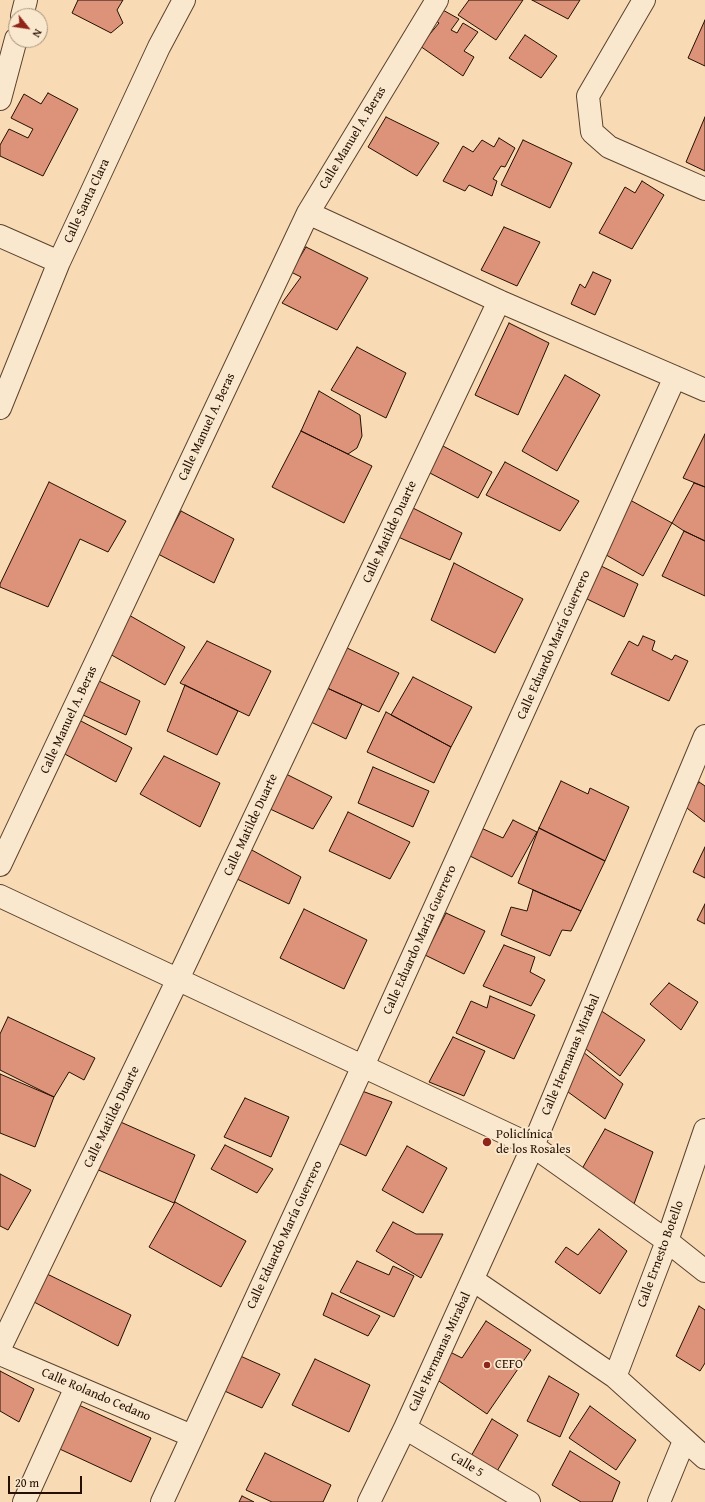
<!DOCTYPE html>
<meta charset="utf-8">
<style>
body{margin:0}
#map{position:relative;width:705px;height:1502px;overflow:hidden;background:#f8dbb4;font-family:"Gentium Book Plus",serif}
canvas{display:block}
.north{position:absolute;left:8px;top:8px;width:40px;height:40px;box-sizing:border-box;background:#fae8ce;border:1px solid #a5917c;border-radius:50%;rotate:120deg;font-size:11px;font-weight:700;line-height:16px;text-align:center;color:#250f01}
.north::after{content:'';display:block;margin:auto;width:14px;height:18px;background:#8f2418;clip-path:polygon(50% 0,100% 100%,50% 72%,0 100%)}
.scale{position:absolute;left:8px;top:1476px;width:74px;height:18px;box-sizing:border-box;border:2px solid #250f01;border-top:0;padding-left:5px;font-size:12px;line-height:14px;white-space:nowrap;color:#250f01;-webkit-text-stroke:3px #fae8ce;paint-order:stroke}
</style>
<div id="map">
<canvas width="705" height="1502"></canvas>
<div class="north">N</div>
<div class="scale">20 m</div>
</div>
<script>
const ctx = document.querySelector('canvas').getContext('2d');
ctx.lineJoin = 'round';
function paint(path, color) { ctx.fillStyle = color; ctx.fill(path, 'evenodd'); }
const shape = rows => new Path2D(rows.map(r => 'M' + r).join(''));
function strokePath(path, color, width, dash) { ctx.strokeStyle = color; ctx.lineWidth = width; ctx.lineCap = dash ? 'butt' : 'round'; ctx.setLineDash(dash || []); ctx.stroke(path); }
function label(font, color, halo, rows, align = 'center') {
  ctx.font = font + ' "Gentium Book Plus",serif'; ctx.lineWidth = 4; ctx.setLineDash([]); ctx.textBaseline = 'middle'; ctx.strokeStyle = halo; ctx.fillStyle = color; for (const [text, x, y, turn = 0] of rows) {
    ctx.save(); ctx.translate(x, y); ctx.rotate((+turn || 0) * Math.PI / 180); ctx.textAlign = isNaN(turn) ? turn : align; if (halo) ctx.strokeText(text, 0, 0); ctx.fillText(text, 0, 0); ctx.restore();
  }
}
const building = shape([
 [78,0,123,0,117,10,123,23,111,33,72,13,78,0],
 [469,0,523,0,496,40,458,15,469,0],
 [532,0,580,0,568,19,532,0],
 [441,9,459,19,451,30,457,33,463,23,478,32,464,51,474,57,463,76,420,46,439,23,433,19,441,9],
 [705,20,705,66,688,58,705,20],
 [525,35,557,56,541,78,509,58,525,35],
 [48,93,78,109,43,176,0,156,0,145,9,129,28,138,33,129,11,118,24,94,41,104,48,93],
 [386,117,439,143,417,176,368,147,386,117],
 [705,117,705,171,686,162,705,117],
 [499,138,515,148,505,167,501,166,493,179,497,181,492,196,469,185,465,191,443,181,463,146,473,152,482,140,494,147,499,138],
 [523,140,572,163,550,208,501,185,523,140],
 [642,181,664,195,632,249,599,233,625,187,635,193,642,181],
 [504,227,540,242,517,286,481,270,504,227],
 [306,247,368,278,337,330,282,303,301,277,291,272,306,247],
 [593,272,611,280,595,315,571,304,580,284,585,288,593,272],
 [509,323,549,343,518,415,475,395,509,323],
 [357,347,406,373,386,418,331,390,357,347],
 [565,375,600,395,557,471,522,451,565,375],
 [319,391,360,415,362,436,357,448,348,454,301,431,319,391],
 [301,431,372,466,344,523,272,487,301,431],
 [705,434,705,487,683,478,705,434],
 [443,446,492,472,478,498,428,472,443,446],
 [505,462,579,501,560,531,486,495,505,462],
 [49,482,126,521,108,552,80,539,48,607,0,587,0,584,49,482],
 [694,483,705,487,705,541,684,531,672,523,694,483],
 [630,500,672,523,643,576,601,552,630,500],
 [411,507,462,533,450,560,396,536,411,507],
 [181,511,234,539,214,583,158,554,181,511],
 [684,531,705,541,705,596,662,576,684,531],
 [454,563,523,599,495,653,431,620,454,563],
 [599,565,638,584,624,617,585,598,599,565],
 [127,614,185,647,165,685,108,653,127,614],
 [643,636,655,641,652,650,672,660,675,655,688,661,669,701,611,674,629,641,638,646,643,636],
 [207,641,271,671,249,716,180,683,207,641],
 [345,647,399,673,379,712,325,687,345,647],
 [413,677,472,707,451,747,391,715,413,677],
 [97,680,140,701,126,735,81,714,97,680],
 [185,685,238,711,217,755,167,731,185,685],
 [325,687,362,704,346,739,311,722,325,687],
 [386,712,451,747,434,783,367,752,386,712],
 [79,720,132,748,116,782,63,753,79,720],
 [164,756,220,783,200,827,140,794,164,756],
 [373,767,429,791,413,827,358,803,373,767],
 [286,774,332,797,313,829,268,808,286,774],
 [561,781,588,794,590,788,629,807,605,861,539,828,561,781],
 [699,782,705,786,705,822,683,805,699,782],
 [348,812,410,842,390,879,329,851,348,812],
 [513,820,537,832,512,877,468,855,479,827,503,838,513,820],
 [539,828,605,861,581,911,518,883,539,828],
 [705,847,705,878,693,872,705,847],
 [250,849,301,877,289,904,235,878,250,849],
 [533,890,581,911,571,931,562,930,550,956,501,935,511,907,527,911,533,890],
 [705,904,705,924,697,920,705,904],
 [304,909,367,940,344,989,280,958,304,909],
 [446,913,485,931,464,974,425,955,446,913],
 [504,945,535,957,530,972,545,980,531,1006,483,986,504,945],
 [669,983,698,1002,681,1030,650,1004,669,983],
 [490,996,535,1015,514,1059,456,1033,471,1001,487,1008,490,996],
 [600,1010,645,1040,620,1076,581,1045,600,1010],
 [8,1017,95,1058,84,1080,69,1072,54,1097,0,1070,0,1034,8,1017],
 [453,1037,485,1051,464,1096,429,1082,453,1037],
 [583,1052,623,1084,605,1119,564,1089,583,1052],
 [0,1074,54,1097,35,1147,0,1133,0,1074],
 [362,1091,392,1102,366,1156,336,1142,362,1091],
 [245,1098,289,1117,271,1157,224,1137,245,1098],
 [116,1120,195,1155,174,1203,94,1168,116,1120],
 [605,1129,653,1152,634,1204,626,1205,583,1167,605,1129],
 [225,1145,273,1169,257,1193,211,1169,225,1145],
 [407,1146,447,1168,423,1213,382,1190,407,1146],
 [0,1174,31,1190,8,1230,0,1226,0,1174],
 [175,1202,246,1241,221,1287,149,1247,175,1202],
 [393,1222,416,1234,443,1234,421,1278,376,1251,393,1222],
 [599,1229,627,1251,600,1294,555,1262,566,1247,578,1255,599,1229],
 [357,1261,389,1275,393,1266,414,1276,394,1317,340,1292,357,1261],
 [45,1273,131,1315,118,1346,34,1302,45,1273],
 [332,1293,380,1316,368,1336,323,1315,332,1293],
 [699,1306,705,1310,705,1363,700,1371,676,1356,699,1306],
 [486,1321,531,1350,487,1414,433,1377,448,1351,462,1358,486,1321],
 [236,1354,280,1374,262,1408,218,1388,236,1354],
 [315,1359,370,1385,349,1432,292,1405,315,1359],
 [0,1371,34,1389,19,1422,0,1411,0,1371],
 [549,1376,579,1394,560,1437,527,1421,549,1376],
 [72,1402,151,1438,131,1482,51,1445,72,1402],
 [590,1406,636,1440,616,1470,569,1438,590,1406],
 [492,1419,518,1435,496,1473,470,1458,492,1419],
 [570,1451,620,1482,612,1502,581,1502,552,1485,570,1451],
 [265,1453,331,1485,323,1502,272,1502,246,1490,265,1453],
 [242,1496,254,1502,239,1502,242,1496]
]);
paint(building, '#dc9379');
strokePath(building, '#250f01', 1);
const minor = shape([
 [644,0,588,96,592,132,609,147,705,189],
 [22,16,26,0],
 [0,99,16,39],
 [308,213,499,301,705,390],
 [0,236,59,262],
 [0,408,59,262,159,47,184,0],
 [0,865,308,213,437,0],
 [0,896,533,1146,667,1241,705,1271],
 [473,1280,615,1377,705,1458],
 [0,1348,178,979,499,301],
 [0,1354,192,1436],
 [615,1377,667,1241,705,1130],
 [405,1428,529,1502],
 [24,1502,76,1387],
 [162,1502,363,1066,675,377],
 [369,1502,405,1428,533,1146,705,736],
 [659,1502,684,1441]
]);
strokePath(minor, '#5a422e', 24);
strokePath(minor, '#fae8ce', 22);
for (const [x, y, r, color] of [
 [487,1142,5,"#8f2418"],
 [487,1365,4,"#8f2418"]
]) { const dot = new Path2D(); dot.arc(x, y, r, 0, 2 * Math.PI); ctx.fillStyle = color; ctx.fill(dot); strokePath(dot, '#fae8ce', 1.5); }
label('13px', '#250f01', '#fae8ce', [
 ["Calle Manuel A. Beras",353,138,-59],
 ["Calle Santa Clara",87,201,-65],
 ["Calle Manuel A. Beras",207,427,-65],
 ["Calle Matilde Duarte",390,532,-65],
 ["Calle Eduardo María Guerrero",554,645,-66],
 ["Calle Manuel A. Beras",69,720,-65],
 ["Calle Matilde Duarte",251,825,-65],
 ["Calle Eduardo María Guerrero",420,940,-66],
 ["Calle Hermanas Mirabal",571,1055,-67],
 ["Calle Matilde Duarte",112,1117,-64],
 ["Calle Eduardo María Guerrero",285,1235,-65],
 ["Calle Ernesto Botello",661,1254,-70],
 ["Calle Hermanas Mirabal",440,1352,-65],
 ["Calle Rolando Cedano",96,1395,23],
 ["Calle 5",467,1465,31]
]);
label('13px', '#250f01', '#fae8ce', [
 ["Policlínica",496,1135],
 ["de los Rosales",496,1150],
 ["CEFO",495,1365]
], 'left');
</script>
